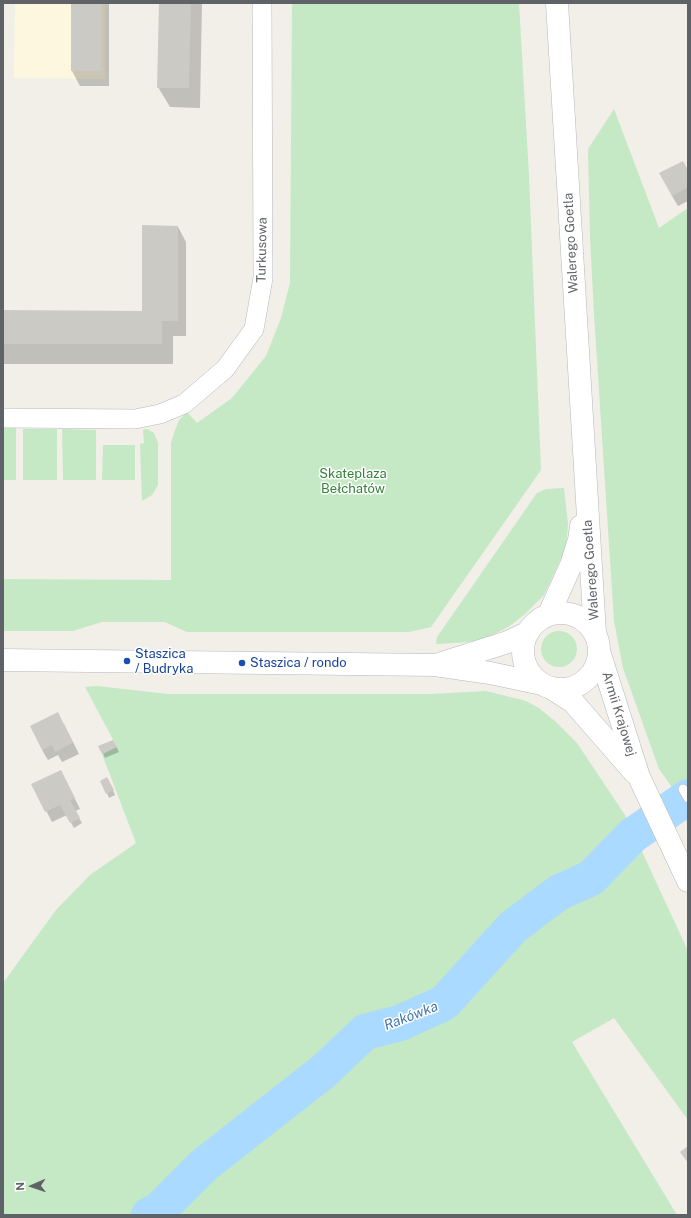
<!DOCTYPE html>
<meta charset="utf-8">
<style>
body{margin:0}
#map{position:relative;width:691px;height:1218px;overflow:hidden;background:#f1efe8;font-family:"Public Sans",sans-serif}
canvas{display:block}
.frame{position:absolute;inset:0;border:4px solid #5f6368;pointer-events:none}
.north{position:absolute;left:12px;top:1166px;width:40px;height:40px;-webkit-text-stroke:3px #fff;paint-order:stroke;rotate:268deg;font-size:11px;font-weight:700;line-height:16px;text-align:center;color:#5f6368}
.north::after{content:'';display:block;margin:auto;width:14px;height:18px;background:#5f6368;clip-path:polygon(50% 0,100% 100%,50% 72%,0 100%)}
</style>
<div id="map">
<canvas width="691" height="1218"></canvas>
<div class="frame"></div>
<div class="north">N</div>
</div>
<script>
const ctx = document.querySelector('canvas').getContext('2d');
ctx.lineJoin = 'round';
function paint(path, color) { ctx.fillStyle = color; ctx.fill(path, 'evenodd'); }
const shape = rows => new Path2D(rows.map(r => 'M' + r).join(''));
function strokePath(path, color, width, dash) { ctx.strokeStyle = color; ctx.lineWidth = width; ctx.lineCap = dash ? 'butt' : 'round'; ctx.setLineDash(dash || []); ctx.stroke(path); }
function label(font, color, halo, rows, align = 'center') {
  ctx.font = font + ' "Public Sans",sans-serif'; ctx.lineWidth = 3; ctx.setLineDash([]); ctx.textBaseline = 'middle'; ctx.strokeStyle = halo; ctx.fillStyle = color; for (const [text, x, y, turn = 0] of rows) {
    ctx.save(); ctx.translate(x, y); ctx.rotate((+turn || 0) * Math.PI / 180); ctx.textAlign = isNaN(turn) ? turn : align; if (halo) ctx.strokeText(text, 0, 0); ctx.fillText(text, 0, 0); ctx.restore();
  }
}
paint(shape([
 [15,3,105,3,105,79,14,78]
]), '#fef7e0');
paint(shape([
 [292,3,519,3,529,176,541,470,431,627,409,632,187,632,165,622,102,622,73,631,3,631,3,579,171,580,171,443,175,430,179,420,187,412,197,423,232,398,266,356,281,318,290,283],
 [614,109,659,228,688,208,688,824,671,786,659,769,623,668,614,621,594,314,590,237,588,149],
 [3,428,16,428,16,480,3,480],
 [23,429,57,429,57,480,23,480],
 [62,429,96,430,96,480,63,480],
 [147,429,154,433,158,443,158,485,152,495,142,501,140,444,144,443,143,430],
 [103,445,135,445,135,480,102,480],
 [564,488,568,524,566,548,544,595,524,615,508,627,487,638,469,642,436,644,437,637,537,493,546,489],
 '541 649a18 18 0 1 1 36 0a18 18 0 1 1-36 0Z',
 [97,686,168,694,431,694,486,691,526,701,539,708,556,722,577,743,625,815,688,951,688,1120,614,1018,572,1042,677,1215,3,1215,3,983,56,910,90,875,136,843,102,754,117,747,85,687]
]), '#c5e8c5');
paint(shape([
 [72,3,109,3,109,86,80,86,72,71],
 [160,3,202,3,200,108,170,107,158,87],
 [688,172,688,201,678,206,672,196],
 [178,227,186,242,186,336,173,336,173,364,3,364,3,312,144,312],
 [64,724,79,754,62,762,58,755,48,760,42,750],
 [116,746,119,752,105,758,103,753],
 [61,771,80,809,75,811,82,823,74,828,67,815,52,822,33,785],
 [110,783,115,795,109,798,107,793]
]), '#0003');
strokePath(shape([
 [149,1215,159,1210,204,1165,324,1071,365,1032,400,1023,444,1003,513,927,558,893,591,878,633,835,688,797]
]), '#aadaff', 36);
paint(shape([
 [71,3,101,3,101,71,71,71],
 [159,3,191,3,189,88,157,88],
 [683,161,688,170,688,187,672,196,659,173],
 [142,225,178,226,178,321,162,321,162,344,3,344,3,310,142,311],
 [58,712,73,743,55,752,52,745,42,750,30,726],
 [113,740,117,747,102,754,98,746],
 [61,770,75,798,70,800,80,818,70,823,60,805,45,812,31,784],
 [107,777,114,790,106,794,100,781],
 [688,1146,688,1163,680,1152]
]), '#cccac5');
const service = shape([
 [683,789,688,798]
]);
const minor = shape([
 [3,418,135,419,160,414,184,404,225,369,254,329,263,278,262,3]
]);
const tertiary = shape([
 [557,3,595,633],
 '523 651a38 38 0 1 1 76 0a38 38 0 1 1-76 0Z',
 [549,614,571,565,579,540,581,526],
 [599,651,639,777,688,881],
 [3,660,435,665,490,673,542,684],
 [442,663,508,642,527,633],
 [551,688,573,702,634,772]
]);
strokePath(service, '#b5b8bc', 10);
strokePath(minor, '#b5b8bc', 20);
strokePath(tertiary, '#b5b8bc', 23);
strokePath(service, '#fff', 9);
strokePath(minor, '#fff', 19);
strokePath(tertiary, '#fff', 22);
for (const [x, y, r, color] of [
 [127,661,4,"#1a4fb4"],
 [242,663,4,"#1a4fb4"]
]) { const dot = new Path2D(); dot.arc(x, y, r, 0, 2 * Math.PI); ctx.fillStyle = color; ctx.fill(dot); strokePath(dot, '#fff', 1.5); }
label('13px', '#5f6368', '#fff', [
 ["Walerego Goetla",571,243,-93],
 ["Turkusowa",262,250,-89],
 ["Walerego Goetla",591,570,-94],
 ["Armii Krajowej",619,714,73]
]);
label('13px', '#348238', '#fff', [
 ["Skateplaza",353,474],
 ["Bełchatów",353,489]
]);
label('13px', '#164399', '#fff', [
 ["Staszica",135,654],
 ["/ Budryka",135,669],
 ["Staszica / rondo",250,663]
], 'left');
label('italic 14px', '#4174aa', '#fff', [
 ["Rakówka",411,1016,-21]
]);
</script>
